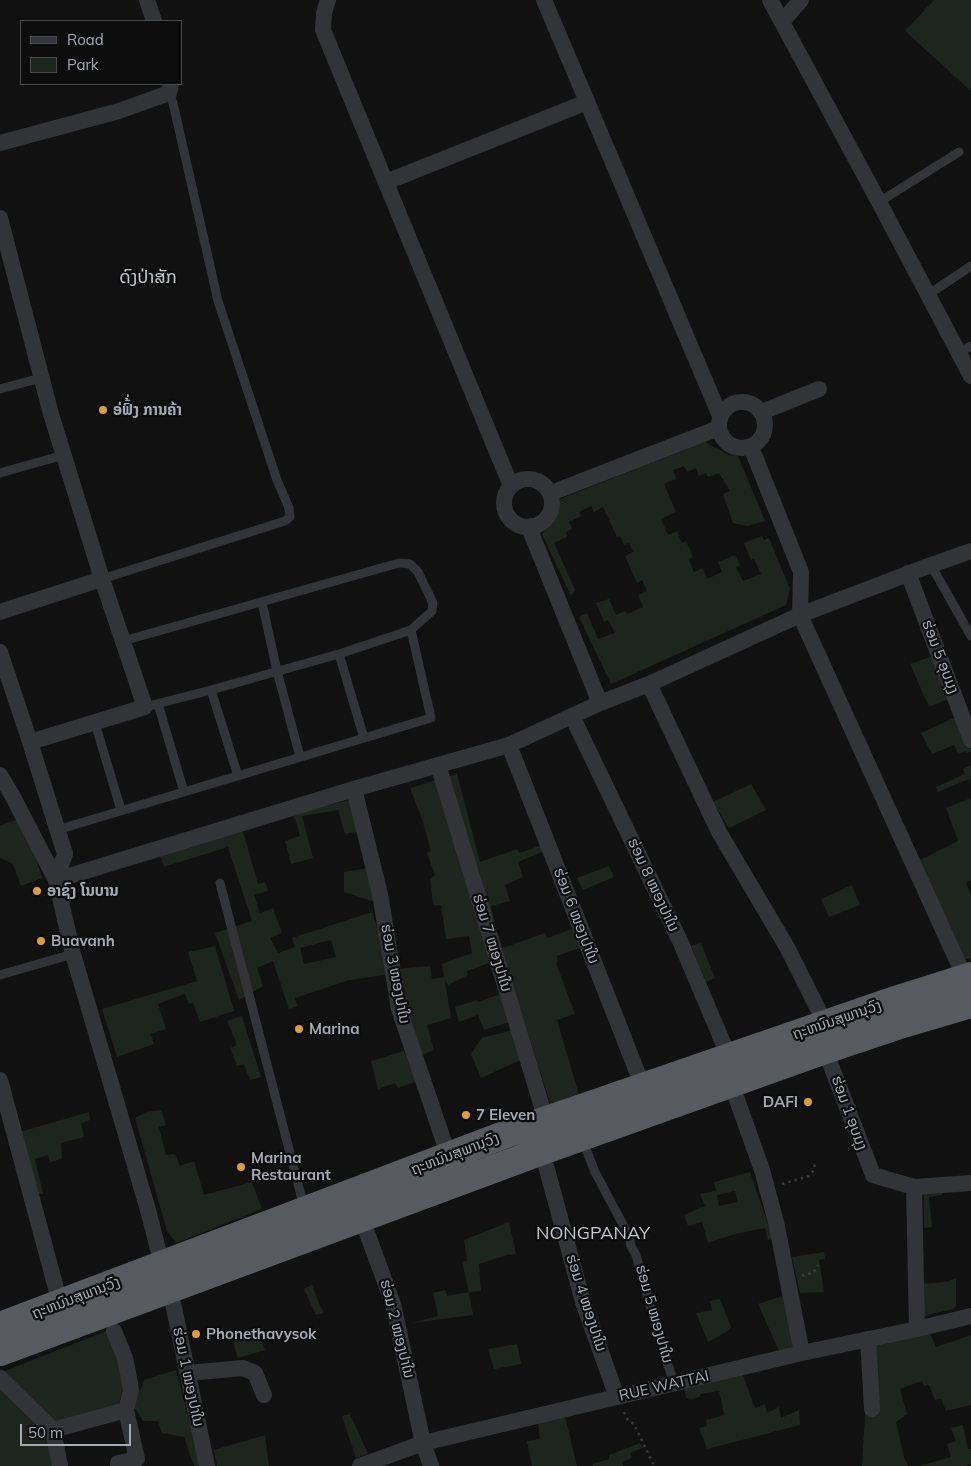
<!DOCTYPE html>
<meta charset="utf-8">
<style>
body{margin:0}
#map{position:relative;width:971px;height:1466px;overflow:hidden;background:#111112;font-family:Mulish,sans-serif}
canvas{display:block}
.legend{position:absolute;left:20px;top:20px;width:162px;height:65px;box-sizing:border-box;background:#0c0c0d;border:1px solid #494b4f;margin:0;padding:6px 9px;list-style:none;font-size:15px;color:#a4a9b2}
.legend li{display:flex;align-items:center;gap:10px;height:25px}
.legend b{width:25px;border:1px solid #494b4f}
.scale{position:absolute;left:20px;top:1424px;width:111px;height:22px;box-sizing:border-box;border:2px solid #a4a9b2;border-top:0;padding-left:6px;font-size:15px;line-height:18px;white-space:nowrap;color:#a4a9b2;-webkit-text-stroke:4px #0c0c0d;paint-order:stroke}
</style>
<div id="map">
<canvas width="971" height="1466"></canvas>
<ul class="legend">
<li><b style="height:6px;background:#323437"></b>Road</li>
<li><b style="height:14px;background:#1e251e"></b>Park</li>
</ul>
<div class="scale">50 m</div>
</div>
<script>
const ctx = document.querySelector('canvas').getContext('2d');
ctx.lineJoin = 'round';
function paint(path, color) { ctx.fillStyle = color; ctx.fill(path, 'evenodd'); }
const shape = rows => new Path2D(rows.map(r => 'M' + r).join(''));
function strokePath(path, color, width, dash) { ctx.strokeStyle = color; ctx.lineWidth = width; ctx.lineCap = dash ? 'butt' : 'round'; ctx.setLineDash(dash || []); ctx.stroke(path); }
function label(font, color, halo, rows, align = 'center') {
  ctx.font = font + ' Mulish,"Noto Sans Lao",sans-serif'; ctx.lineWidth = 4.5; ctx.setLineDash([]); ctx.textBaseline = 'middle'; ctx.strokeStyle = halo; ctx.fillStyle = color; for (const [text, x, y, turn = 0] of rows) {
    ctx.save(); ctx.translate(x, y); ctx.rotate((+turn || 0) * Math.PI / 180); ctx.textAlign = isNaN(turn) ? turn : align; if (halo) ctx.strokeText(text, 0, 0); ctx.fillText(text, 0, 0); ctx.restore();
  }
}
paint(shape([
 [934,0,971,0,971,91,905,31],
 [705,442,729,455,738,456,765,521,748,526,733,523,723,494,730,491,719,473,708,477,706,473,699,476,696,468,687,472,684,466,673,470,676,479,664,484,676,512,661,519,668,535,677,531,682,543,686,541,693,557,689,560,694,572,703,568,707,579,722,572,718,562,735,555,740,565,736,567,743,581,761,574,754,559,751,560,744,543,762,536,764,540,769,538,790,589,786,605,611,684,579,617,587,613,598,639,615,633,608,620,604,622,596,603,609,599,616,615,625,611,627,614,643,607,638,595,647,591,642,580,637,583,625,556,633,552,629,543,624,545,620,536,617,537,603,507,594,512,591,506,579,512,581,516,569,522,572,529,566,532,567,537,554,543,575,590,571,596,542,534,554,522,560,499],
 [933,656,951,698,929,707,910,664],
 [958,716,971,751,967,753,965,751,958,754,954,745,932,754,921,733],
 [971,765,971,784,969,779,938,792,936,787,965,774,963,769],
 [457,774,480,862,517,849,519,853,542,845,544,851,518,862,523,877,505,885,510,901,491,906,500,949,545,933,547,938,575,928,582,947,557,956,558,962,556,963,575,1014,557,1020,579,1095,551,1106,523,1018,484,1030,478,1015,459,1022,455,1007,477,1000,478,1002,500,994,489,963,467,971,468,975,448,985,445,980,451,1018,427,1025,434,1050,421,1055,404,1007,396,969,430,966,432,979,444,977,442,964,472,953,469,936,446,939,441,905,433,905,430,879,435,875,427,853,431,851,422,819,410,788],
 [751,784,766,810,729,828,713,802],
 [361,797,371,829,345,834,338,810,302,816,313,858,291,864,285,841,300,836,296,821,292,815],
 [971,798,971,880,966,883,971,895,971,958,964,960,920,860,958,841,946,808],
 [18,819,33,848,42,878,21,886,13,864,0,858,0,826],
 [242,831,244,835,258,884,265,882,268,891,254,895,260,913,273,908,282,933,270,938,278,953,295,947,292,938,372,912,381,940,385,975,349,980,295,998,297,1006,289,1009,273,961,257,968,263,986,239,1000,215,933,252,921,228,847,164,867,160,855],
 [331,940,336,957,304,964,300,948],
 [609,866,614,877,583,890,577,878],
 [368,868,375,902,344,892,344,872],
 [852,885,860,905,829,917,821,899],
 [701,943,715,978,706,982,691,946],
 [215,946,234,1011,200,1022,193,1003,189,1004,185,994,158,1004,166,1029,151,1034,154,1044,117,1057,102,1009,197,981,188,952],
 [242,1016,261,1077,250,1080,244,1064,237,1066,230,1048,237,1045,227,1021],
 [513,1030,521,1060,481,1078,471,1054,477,1045,482,1038],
 [404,1051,417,1081,398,1088,395,1083,378,1089,371,1061],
 [161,1110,166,1125,159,1127,166,1155,175,1154,180,1166,194,1161,204,1195,252,1182,262,1209,176,1243,167,1231,135,1118,146,1112],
 [89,1112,90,1120,81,1123,84,1137,61,1143,62,1159,50,1162,48,1155,35,1159,43,1194,37,1194,20,1132],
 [750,1172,773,1239,768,1240,765,1228,735,1234,708,1243,702,1222,688,1226,684,1215,705,1206,700,1194,716,1191,714,1182],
 [735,1191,738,1202,719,1206,717,1195],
 [941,1190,942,1195,929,1197,932,1227,924,1228,924,1191],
 [509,1222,516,1254,507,1255,479,1264,481,1291,469,1292,473,1315,412,1323,438,1316,433,1293,445,1290,447,1296,469,1292,462,1262,467,1261,464,1240],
 [824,1252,825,1259,819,1260,824,1292,800,1293,792,1257],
 [956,1278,956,1306,953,1309,924,1316,921,1284,946,1282],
 [312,1285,319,1303,324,1313,316,1315,304,1289],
 [785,1295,797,1347,779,1351,758,1304],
 [720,1299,731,1327,728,1331,708,1342,696,1313,712,1310,710,1301],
 [251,1329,254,1338,259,1336,265,1350,238,1358,231,1336],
 [109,1330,124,1383,119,1404,45,1428,54,1466,0,1466,0,1373],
 [930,1333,936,1347,971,1335,971,1405,946,1411,941,1399,935,1400,929,1385,924,1386,922,1381,900,1389,907,1414,896,1422,904,1457,908,1466,862,1466,865,1414,876,1413,873,1344],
 [517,1344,521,1364,494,1369,488,1349],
 [176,1370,195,1442,200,1466,194,1466,184,1437,162,1433,158,1421,143,1421,135,1408,138,1393,142,1387,144,1380],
 [742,1373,755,1408,765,1404,767,1413,779,1407,781,1418,799,1410,800,1425,707,1449,699,1428,707,1426,706,1420,724,1415,719,1391,700,1394,700,1397,692,1399,686,1398,684,1386],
 [350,1414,368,1454,356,1458,342,1416],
 [565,1416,577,1466,532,1466,527,1441,540,1439,538,1422],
 [963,1425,968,1449,971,1449,971,1464,966,1466,919,1466,951,1457,947,1444,956,1441,951,1428],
 [265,1435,269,1466,217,1466,214,1450],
 [640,1443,642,1448,630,1453,632,1458,622,1462,623,1466,593,1466,592,1464,609,1459,609,1455]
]), '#1e251e');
strokePath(shape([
 [782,1184,809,1176,814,1170,815,1162],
 [802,1276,814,1272,818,1265],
 [624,1412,628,1420,634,1424,654,1466]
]), '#393a3e', 2.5, [2.5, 4]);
strokePath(shape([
 [879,202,959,152],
 [929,294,971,266],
 [960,352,971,346],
 [0,389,41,378],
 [0,473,64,455],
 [931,565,971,636],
 [102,579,285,521,290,517,289,508,277,480,218,301,173,103,169,93],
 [262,602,277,671,300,757],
 [123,641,399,563,410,564,418,572,433,603,432,611,411,630,339,654,211,690,145,707],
 [339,654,364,738],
 [211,690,238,776],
 [158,704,184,792],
 [95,723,121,810],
 [57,830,431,718,411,630],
 [220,883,304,1207],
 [0,975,73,954],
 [582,1139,595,1172,629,1236,631,1246,636,1255,657,1331,674,1383]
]), '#323437', 9);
strokePath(shape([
 [147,0,154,21],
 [328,0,324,13,323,30,511,486],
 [544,0,720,416],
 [770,0,879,202,971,376],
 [782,22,801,0],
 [0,143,119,111,169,93,171,84],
 [386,182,587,102],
 [0,218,51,414,102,579,145,707,30,742],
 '719 425a23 23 0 1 1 46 0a23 23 0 1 1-46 0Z',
 [762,412,819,389],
 [751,447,801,572,800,615,965,978],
 '504 503a24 24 0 1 1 48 0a24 24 0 1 1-48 0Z',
 [551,493,719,428],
 [532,526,532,535,600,703],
 [908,573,971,740],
 [0,612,102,579],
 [0,652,30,742,65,854,56,880],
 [649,684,719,832,788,949,825,1023],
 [572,716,680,941,729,1057],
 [509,745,643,1087],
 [438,765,546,1120],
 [0,775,12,795,56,880,73,954,148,1210,162,1265,170,1289,207,1466],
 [354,789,380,894,399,1009,449,1157],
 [56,880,354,789,509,745,600,703,649,684,800,615,931,565,971,551],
 [825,1050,873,1175,914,1187,971,1183],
 [0,1080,60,1303],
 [731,1083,762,1170,776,1222,802,1353],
 [542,1151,583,1302,617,1397],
 [914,1187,917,1329],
 [362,1219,393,1304,423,1443,431,1466],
 [114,1331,125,1358,129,1378,131,1390,126,1410],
 [868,1339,872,1409],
 [188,1373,243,1368,255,1373,264,1395],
 [0,1378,53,1430,126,1410,137,1459,118,1463,118,1466],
 [53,1430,60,1466],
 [360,1466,423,1443,802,1353,917,1329,971,1316]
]), '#323437', 16);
strokePath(shape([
 [0,1326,509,1133,895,1000,971,976],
 [0,1352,542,1151,825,1050,903,1024,971,1004]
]), '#575a5e', 28);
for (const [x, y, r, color] of [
 [103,410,5,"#de9d3d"],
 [37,891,5,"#de9d3d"],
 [41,941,5,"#de9d3d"],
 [299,1029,5,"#de9d3d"],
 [808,1102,5,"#de9d3d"],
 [466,1115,5,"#de9d3d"],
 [241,1167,5,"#de9d3d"],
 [196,1334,5,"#de9d3d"]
]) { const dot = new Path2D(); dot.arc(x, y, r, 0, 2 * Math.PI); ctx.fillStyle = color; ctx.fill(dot); strokePath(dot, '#0c0c0d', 2); }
label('bold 15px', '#a4a9b2', '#0c0c0d', [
 ["ອ່ຟົ້່ງ ການຄ້າ",113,410],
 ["ອາຊົງ ໂນບານ",47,891],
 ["Buavanh",51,941],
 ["Marina",309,1029],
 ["DAFI",798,1102,"right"],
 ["7 Eleven",476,1115],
 ["Marina",251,1158],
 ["Restaurant",251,1175],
 ["Phonethavysok",206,1334]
], 'left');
label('15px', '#a4a9b2', '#0c0c0d', [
 ["ຮ່ອມ 5 ອຸບມຸງ",940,657,69],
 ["ຮ່ອມ 8 ໜອງປາໃນ",653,885,65],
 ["ຮ່ອມ 6 ໜອງປາໃນ",576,916,69],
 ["ຮ່ອມ 7 ໜອງປາໃນ",492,943,73],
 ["ຮ່ອມ 3 ໜອງປາໃນ",395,974,79],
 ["ຖະຫນົນສຸພານຸວົງ",837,1020,-19],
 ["ຮ່ອມ 1 ອຸບມຸງ",849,1113,70],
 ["ຖະຫນົນສຸພານຸວົງ",455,1154,-21],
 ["ຖະຫນົນສຸພານຸວົງ",76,1298,-21],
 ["ຮ່ອມ 4 ໜອງປາໃນ",586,1303,72],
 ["ຮ່ອມ 5 ໜອງປາໃນ",654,1314,74],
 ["ຮ່ອມ 2 ໜອງປາໃນ",397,1329,76],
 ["ຮ່ອມ 1 ໜອງປາໃນ",188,1377,78],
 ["RUE WATTAI",664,1386,-13]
]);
label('18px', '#c4c8ce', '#0c0c0d', [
 ["ດົງປ່າສັກ",148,278],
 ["NONGPANAY",593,1234]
]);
</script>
